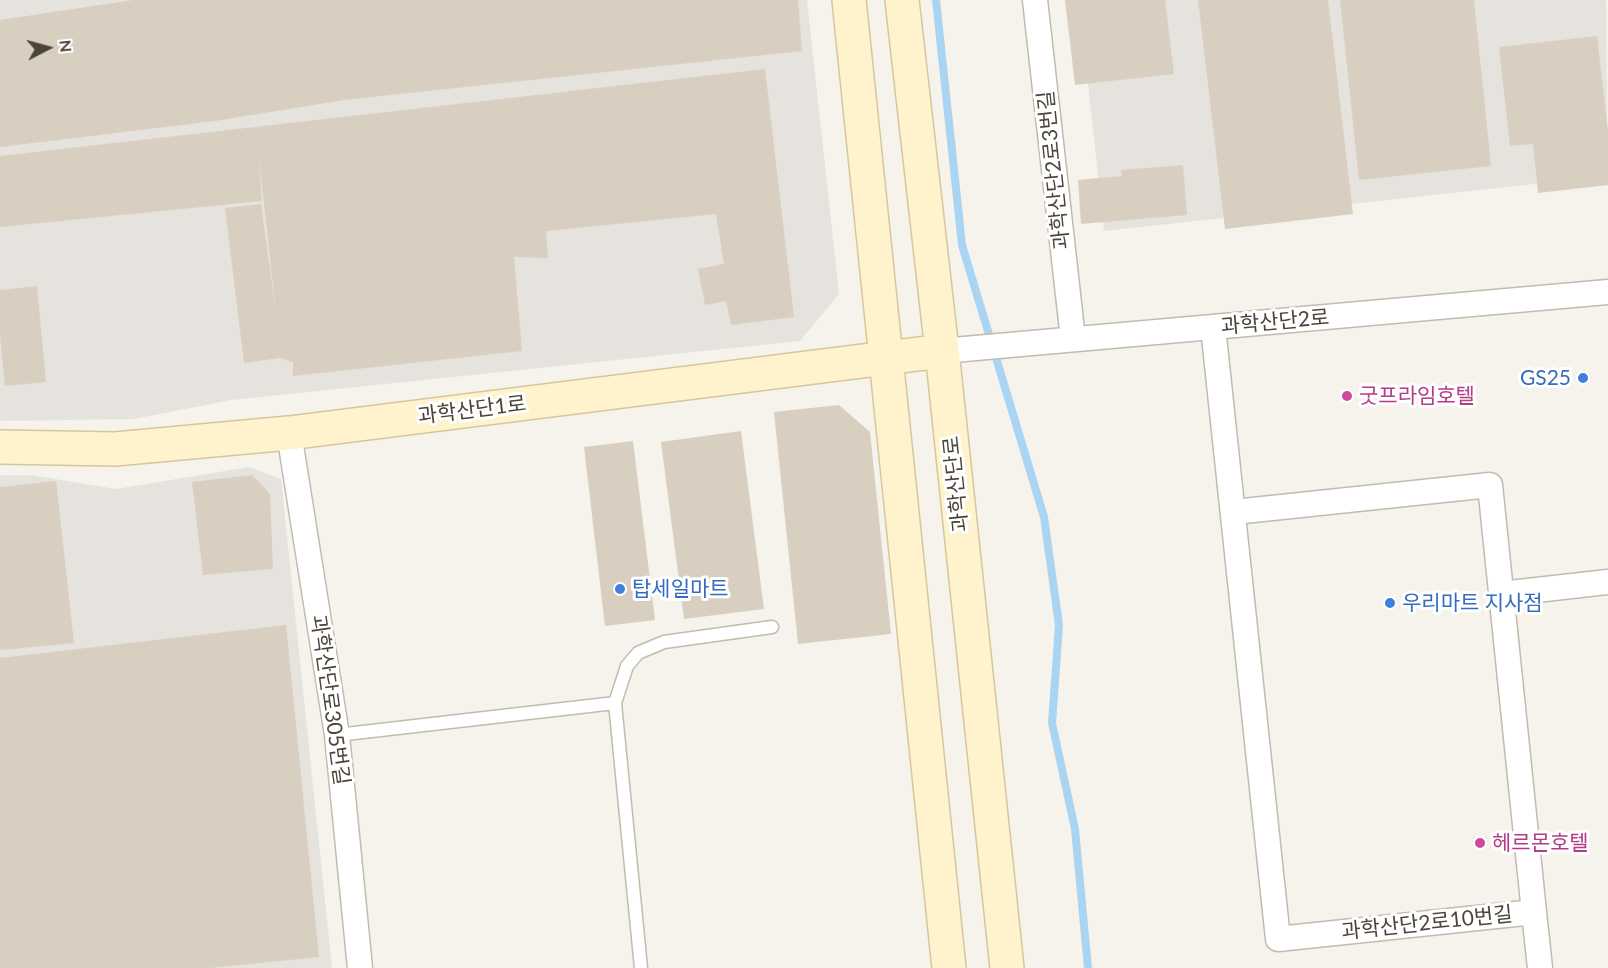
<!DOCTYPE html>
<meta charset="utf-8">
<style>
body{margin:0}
#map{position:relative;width:1608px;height:968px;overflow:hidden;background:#f6f3ec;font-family:Lato,sans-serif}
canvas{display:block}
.north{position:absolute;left:18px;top:18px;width:60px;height:60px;-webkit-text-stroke:4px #fff;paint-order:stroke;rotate:84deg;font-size:16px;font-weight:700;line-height:24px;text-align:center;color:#4b4439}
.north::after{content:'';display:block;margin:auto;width:21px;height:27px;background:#4b4439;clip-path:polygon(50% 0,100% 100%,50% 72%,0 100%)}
</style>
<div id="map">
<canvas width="1608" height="968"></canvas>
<div class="north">N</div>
</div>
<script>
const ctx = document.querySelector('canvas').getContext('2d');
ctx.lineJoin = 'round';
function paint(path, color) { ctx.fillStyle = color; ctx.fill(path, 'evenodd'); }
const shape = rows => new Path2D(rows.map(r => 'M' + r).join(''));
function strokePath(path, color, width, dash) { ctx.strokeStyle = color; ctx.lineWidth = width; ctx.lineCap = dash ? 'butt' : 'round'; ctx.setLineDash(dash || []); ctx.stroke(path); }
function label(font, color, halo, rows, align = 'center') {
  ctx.font = font + ' Lato,"Noto Sans KR",sans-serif'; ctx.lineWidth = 6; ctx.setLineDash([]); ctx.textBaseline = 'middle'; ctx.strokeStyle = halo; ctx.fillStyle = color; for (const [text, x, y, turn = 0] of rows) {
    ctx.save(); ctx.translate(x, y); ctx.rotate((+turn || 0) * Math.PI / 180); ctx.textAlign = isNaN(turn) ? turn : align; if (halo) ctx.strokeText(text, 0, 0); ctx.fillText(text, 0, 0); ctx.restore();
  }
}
paint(shape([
 [0,0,807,0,839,294,800,341,231,400,134,419,0,421],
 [1079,0,1606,0,1608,176,1104,231],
 [249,467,281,479,332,968,0,968,0,475,31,475,116,489]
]), '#e6e2dd');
strokePath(shape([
 [936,0,962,245,1044,517,1059,625,1052,723,1075,829,1088,968]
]), '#a9d4f2', 8);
paint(shape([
 [133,0,798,0,802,51,344,100,215,121,0,147,0,20],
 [1065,0,1165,0,1174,74,1075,85],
 [1198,0,1328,0,1353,214,1225,229],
 [1340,0,1474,0,1491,166,1359,180],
 [1597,36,1608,131,1608,185,1538,193,1533,144,1510,146,1499,47],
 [765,69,794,317,731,325,726,301,705,305,698,269,724,264,716,214,546,231,548,258,514,257,522,351,293,376,293,362,280,358,244,363,225,208,261,204,276,313,259,158,262,201,0,227,0,156],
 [1183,165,1187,215,1081,224,1078,180,1122,176,1121,170],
 [37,286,46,382,5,386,0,335,0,290],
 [839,405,870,432,891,634,798,644,774,412],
 [741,431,764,609,684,619,661,442],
 [633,441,655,620,605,626,584,447],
 [252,475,270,494,273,569,203,575,192,482],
 [56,481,74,643,0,650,0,487],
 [286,625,319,957,210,968,0,968,0,658]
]), '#d8cfc1');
const service = shape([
 [337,735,615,703],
 [641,968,615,703,627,666,638,653,664,642,772,627]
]);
const minor = shape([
 [1035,0,1073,339],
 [1213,327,1278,939,1534,912,1490,485,1234,512],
 [942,351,1608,292],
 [289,433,337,735,360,968],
 [1501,594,1608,582],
 [1534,912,1540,968]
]);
const secondary = shape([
 [849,0,949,968],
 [902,0,942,351,1007,968],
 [0,447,115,449,289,433,942,351]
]);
strokePath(service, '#c2bbae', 15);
strokePath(minor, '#c2bbae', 27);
strokePath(secondary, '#d6c79b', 36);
strokePath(service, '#fff', 12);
strokePath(minor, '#fff', 24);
strokePath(secondary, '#fff3cd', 33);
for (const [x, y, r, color] of [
 [1583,378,6,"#3f7fe0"],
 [1347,396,6,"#d1479c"],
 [620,589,6,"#3f7fe0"],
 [1390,603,6,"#3f7fe0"],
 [1480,843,6,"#d1479c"]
]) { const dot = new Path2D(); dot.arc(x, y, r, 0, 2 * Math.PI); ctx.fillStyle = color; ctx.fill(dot); strokePath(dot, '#fff', 2); }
label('21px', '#4b4439', '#fff', [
 ["과학산단2로3번길",1054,170,-96],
 ["과학산단2로",1275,322,-5],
 ["과학산단1로",472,410,-7],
 ["과학산단로",956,484,-96],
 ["과학산단로305번길",330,700,82],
 ["과학산단2로10번길",1427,923,-6]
]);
label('21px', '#366cbe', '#fff', [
 ["GS25",1571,378,"right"],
 ["탑세일마트",632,589],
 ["우리마트 지사점",1402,603]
], 'left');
label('21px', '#b23c85', '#fff', [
 ["굿프라임호텔",1359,396],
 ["헤르몬호텔",1492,843]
], 'left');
</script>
